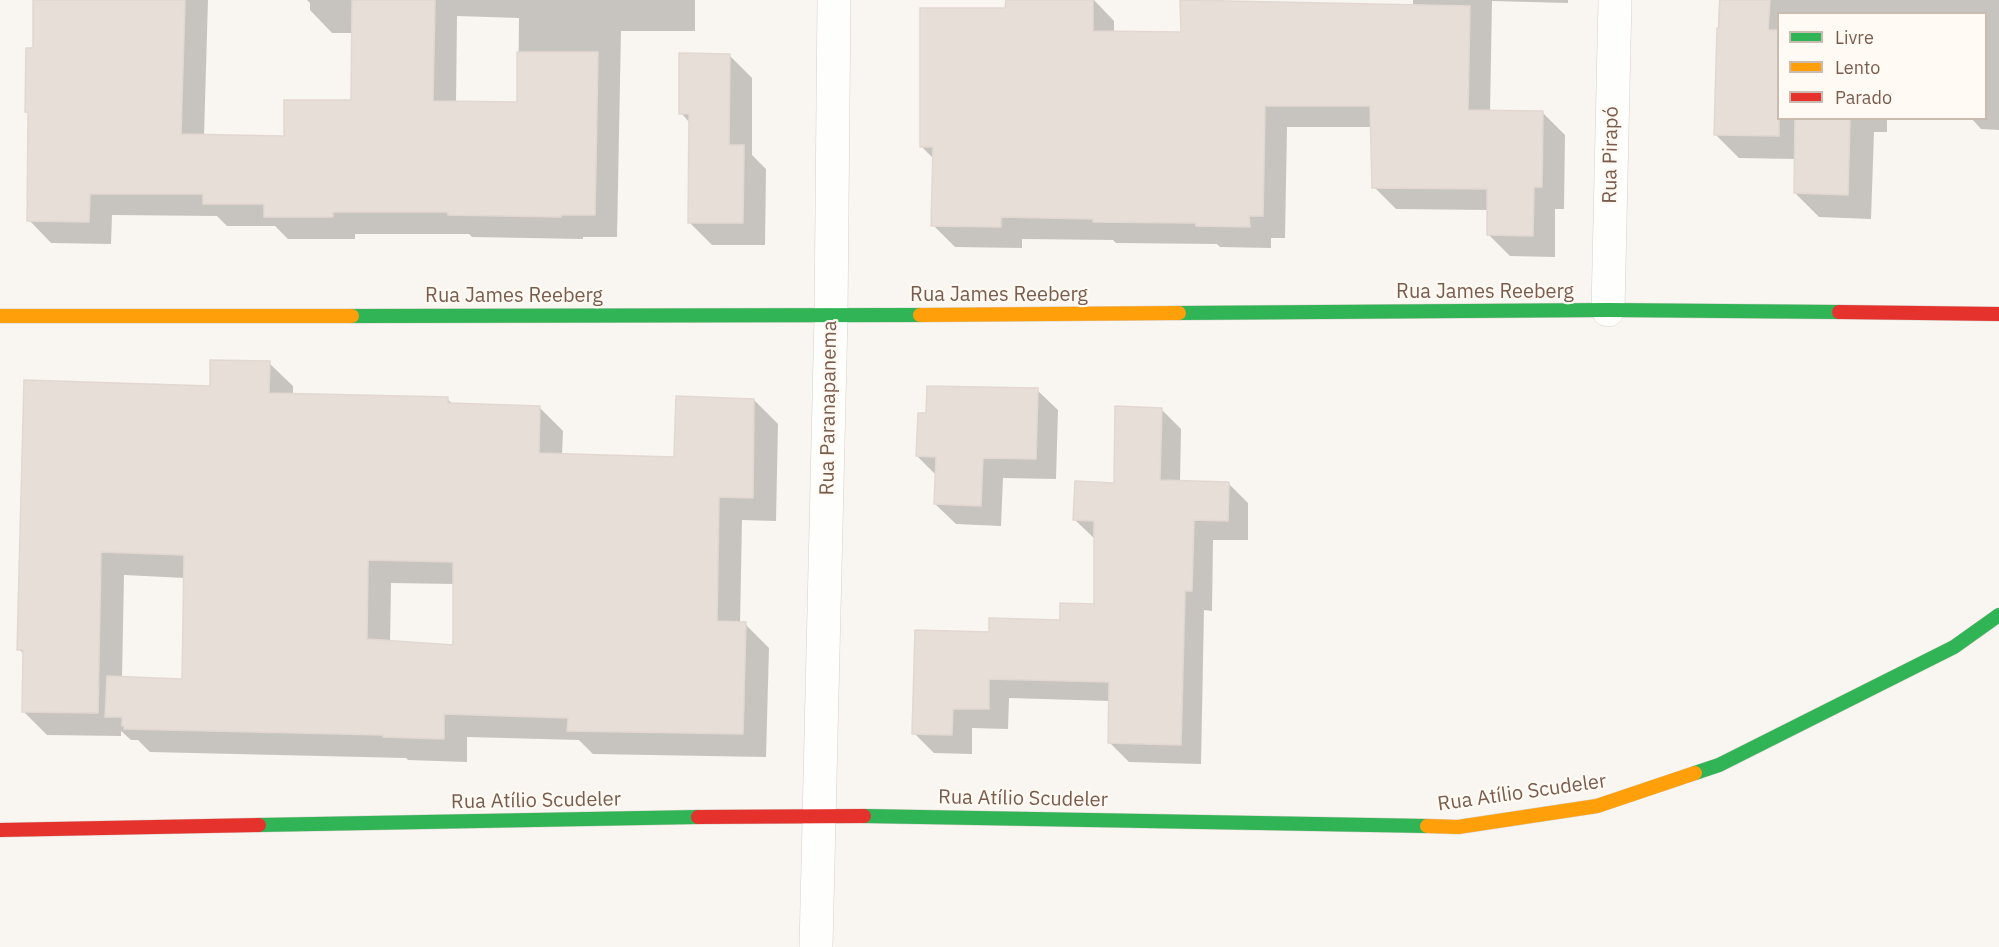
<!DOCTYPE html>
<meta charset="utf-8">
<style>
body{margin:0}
#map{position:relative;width:1999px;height:947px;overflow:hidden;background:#f9f5f0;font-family:"IBM Plex Sans",sans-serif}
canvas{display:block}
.legend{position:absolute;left:1777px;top:12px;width:210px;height:108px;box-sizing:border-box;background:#fffaf3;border:2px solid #cabbb1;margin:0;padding:8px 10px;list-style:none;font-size:18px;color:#7a5c4d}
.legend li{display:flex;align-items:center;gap:12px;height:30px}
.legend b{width:30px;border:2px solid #cabbb1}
</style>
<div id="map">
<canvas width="1999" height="947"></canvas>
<ul class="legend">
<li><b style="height:8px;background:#30b455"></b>Livre</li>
<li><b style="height:8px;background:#ff9f0a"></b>Lento</li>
<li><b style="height:8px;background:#e5322d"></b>Parado</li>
</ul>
</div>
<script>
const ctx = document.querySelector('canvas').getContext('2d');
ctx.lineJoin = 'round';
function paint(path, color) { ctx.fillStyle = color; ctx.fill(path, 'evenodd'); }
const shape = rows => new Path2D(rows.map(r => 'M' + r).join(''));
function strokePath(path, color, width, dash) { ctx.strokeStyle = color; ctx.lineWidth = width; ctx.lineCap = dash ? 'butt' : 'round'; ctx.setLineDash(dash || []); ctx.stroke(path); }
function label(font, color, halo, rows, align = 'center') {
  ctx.font = font + ' "IBM Plex Sans",sans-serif'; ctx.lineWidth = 4.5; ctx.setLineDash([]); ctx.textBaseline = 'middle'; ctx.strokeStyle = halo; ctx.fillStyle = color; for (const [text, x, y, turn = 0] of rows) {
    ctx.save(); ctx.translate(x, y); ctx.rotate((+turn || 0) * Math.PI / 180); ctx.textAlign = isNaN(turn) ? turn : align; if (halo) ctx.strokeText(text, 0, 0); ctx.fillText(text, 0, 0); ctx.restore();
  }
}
paint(shape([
 [35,0,208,0,204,136,286,137,353,101,353,33,332,33,310,10,310,3,307,0,695,0,695,31,621,31,617,237,583,237,583,239,472,237,469,234,355,234,355,239,288,239,275,226,227,226,217,216,112,215,111,244,51,243,29,220,29,114,26,111,34,49],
 [457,16,519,18,518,104,456,103],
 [1007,0,1094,0,1114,21,1114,32,1183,34,1413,5,1413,0,1568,0,1568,3,1492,1,1490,112,1543,113,1565,135,1564,209,1555,209,1555,257,1510,256,1488,234,1489,210,1396,209,1374,187,1372,127,1287,127,1285,238,1271,238,1271,248,1220,247,1217,244,1116,243,1113,240,1022,239,1022,248,955,247,933,225,934,159,921,146,1007,10],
 [1719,0,1999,0,1999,130,1981,129,1971,118,1986,118,1986,14,1778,14,1778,118,1887,118,1887,132,1874,132,1871,219,1819,217,1795,193,1796,159,1739,158,1715,134],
 [729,55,752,78,752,155,766,169,765,245,712,245,689,222,690,123,681,113],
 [269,363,293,386,293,395,447,399,453,404,539,407,563,431,562,455,676,459,754,400,778,424,776,521,742,520,740,624,745,624,769,648,766,757,593,754,579,740,467,737,467,762,408,760,406,758,150,752,138,740,131,740,121,731,121,736,47,735,23,711,24,655,19,649,211,387],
 [124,575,185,578,183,680,122,678],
 [391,583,454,584,454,647,390,642],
 [1037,390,1058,410,1056,479,1003,478,1001,526,956,524,935,504,936,475,917,456],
 [1161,409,1181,429,1180,482,1228,483,1248,503,1248,540,1213,540,1212,611,1204,610,1201,764,1129,762,1109,742,1110,701,1009,698,1008,729,972,728,972,754,934,753,914,733,990,634,1062,621,1096,606,1096,540,1075,520,1115,484]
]), '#0003');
const building = shape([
 [33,0,185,0,181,134,284,136,284,100,351,100,352,0,435,0,433,101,517,102,517,52,598,52,595,215,561,215,561,217,448,215,448,212,333,212,333,217,264,217,264,204,203,204,203,194,90,194,89,222,27,221,28,112,25,112,26,48,33,48,33,0],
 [1006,0,1093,0,1093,31,1181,32,1180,0,1470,6,1468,110,1543,111,1542,187,1534,187,1533,236,1487,235,1487,189,1372,188,1370,106,1265,106,1263,216,1249,216,1250,227,1196,226,1196,223,1093,222,1093,219,1001,217,1001,227,931,226,933,147,920,147,920,8,1005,8,1006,0],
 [1720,0,1770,0,1768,30,1779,30,1779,136,1714,135,1717,28,1719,28,1720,0],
 [679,53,730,54,729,145,744,145,743,223,688,223,689,114,679,114,679,53],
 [1795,118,1850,118,1848,195,1794,193,1795,118],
 [210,360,270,361,269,393,448,397,448,403,540,406,539,453,674,457,676,396,754,399,753,498,719,497,717,621,746,622,743,734,567,731,568,718,444,714,444,739,383,737,383,735,124,729,124,726,122,726,122,717,105,717,107,676,182,679,184,555,101,552,98,713,22,712,23,650,17,650,24,380,210,386,210,360],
 [368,560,453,562,453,645,367,639,368,560],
 [927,386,1038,388,1036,459,983,458,981,506,934,504,936,457,916,456,918,413,926,413,927,386],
 [1115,406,1162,408,1160,480,1229,482,1228,521,1194,520,1192,591,1185,591,1181,745,1108,743,1109,682,989,679,989,709,953,709,952,735,912,734,915,630,989,632,989,618,1060,620,1060,603,1094,604,1094,521,1073,520,1075,481,1114,483,1115,406]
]);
paint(building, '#e6ded7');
strokePath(building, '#e2d8d2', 1.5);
const street = shape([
 [1608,310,1615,0],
 [816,947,831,316,834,0]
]);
const fast = shape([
 [1179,313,1608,310,1839,312],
 [352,316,920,315],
 [1695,773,1719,765,1954,647,1999,615],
 [864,816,1427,826],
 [259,825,698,817]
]);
const slow = shape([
 [920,315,1179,313],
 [0,316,352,316],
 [1427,826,1458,827,1597,806,1695,773]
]);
const jam = shape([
 [1839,312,1999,314],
 [698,817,864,816],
 [0,830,259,825]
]);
strokePath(street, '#d7d1cb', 34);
strokePath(fast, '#d9d2cb', 15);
strokePath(slow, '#d9d2cb', 15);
strokePath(jam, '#d9d2cb', 15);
strokePath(street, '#fefefd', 33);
strokePath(fast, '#30b455', 14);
strokePath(slow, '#ff9f0a', 14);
strokePath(jam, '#e5322d', 14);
label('20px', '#7a5c4d', '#fffaf3', [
 ["Rua Pirapó",1611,155,-89],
 ["Rua James Reeberg",1485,292],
 ["Rua James Reeberg",999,295],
 ["Rua James Reeberg",514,296],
 ["Rua Paranapanema",829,408,-89],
 ["Rua Atílio Scudeler",1522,793,-8],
 ["Rua Atílio Scudeler",1023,799,1],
 ["Rua Atílio Scudeler",536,801,-1]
]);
</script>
